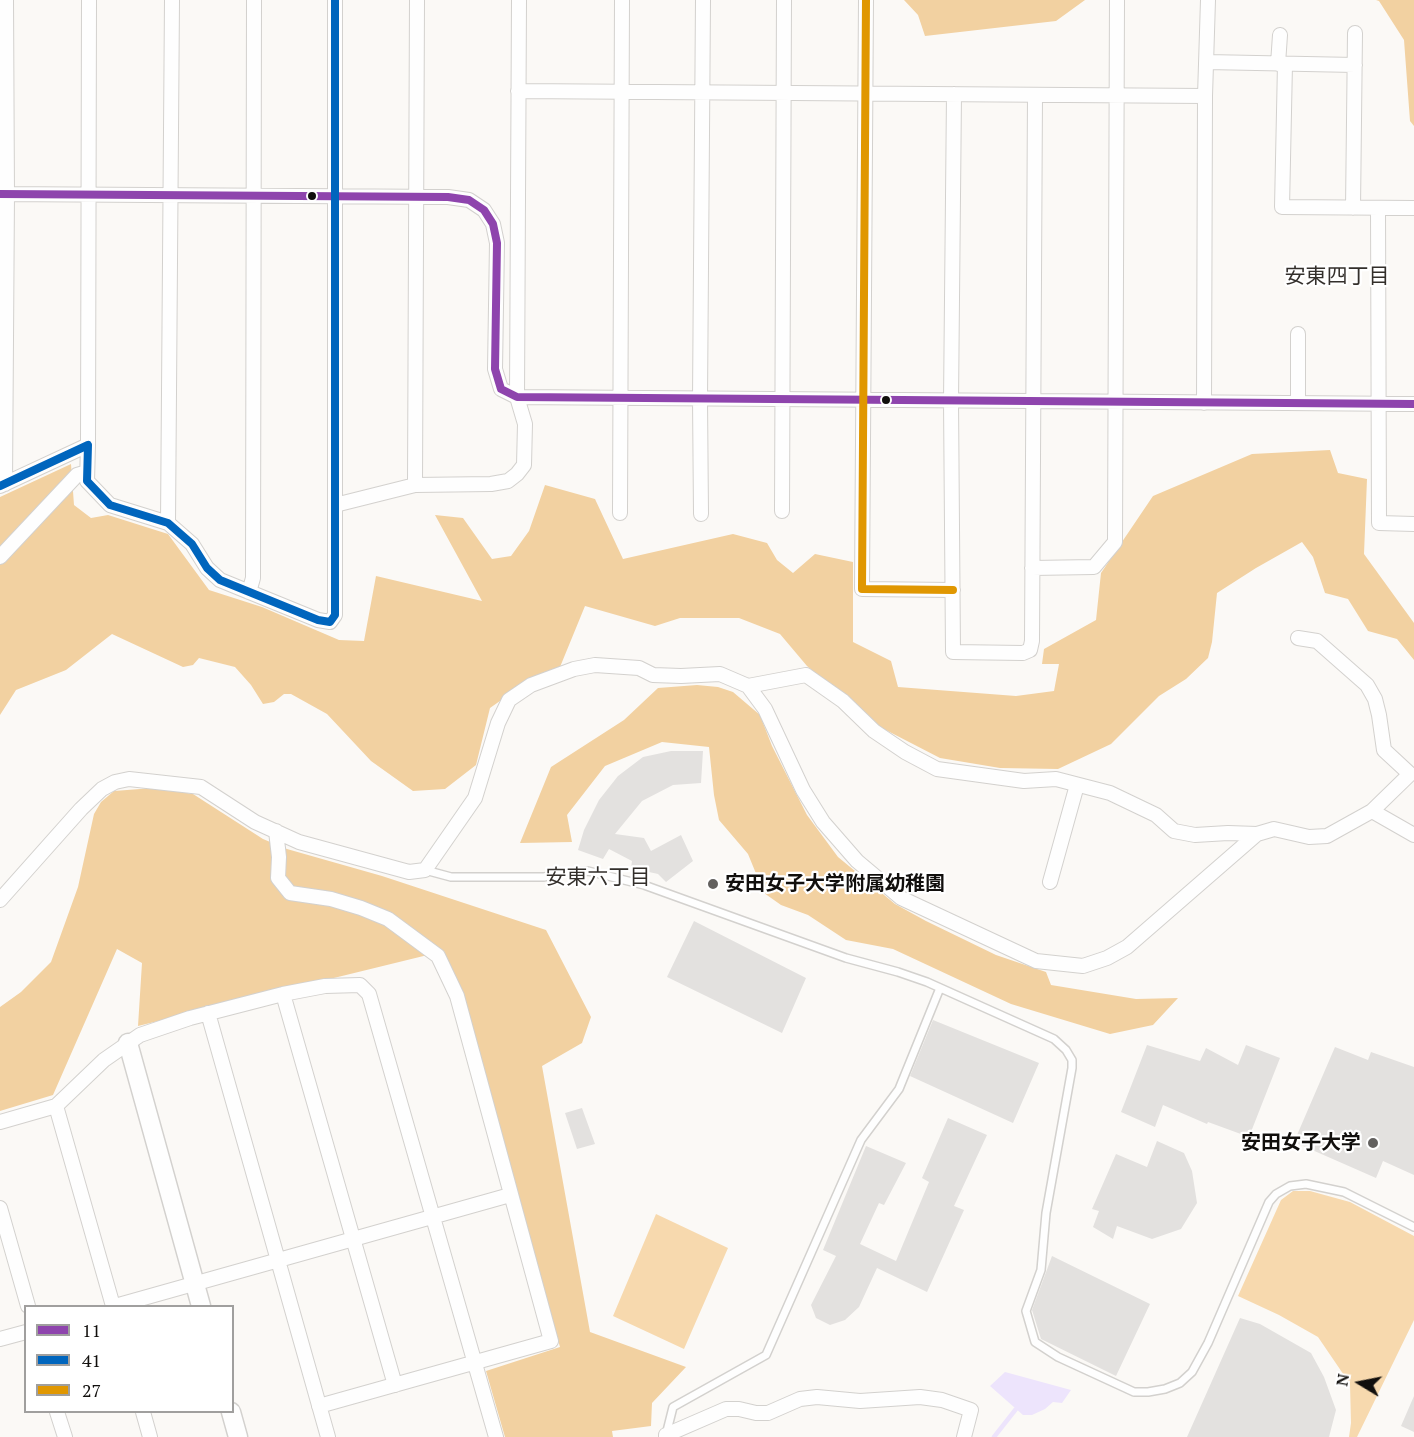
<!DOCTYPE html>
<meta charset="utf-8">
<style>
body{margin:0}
#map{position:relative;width:1414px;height:1437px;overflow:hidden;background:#fbf9f6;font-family:"PT Serif",serif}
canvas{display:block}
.legend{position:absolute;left:24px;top:1305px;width:210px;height:108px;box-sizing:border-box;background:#fff;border:2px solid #a09f9e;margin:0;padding:8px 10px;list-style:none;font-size:18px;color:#110f0d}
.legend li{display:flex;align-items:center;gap:12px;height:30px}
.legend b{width:30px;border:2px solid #a09f9e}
.north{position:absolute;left:1330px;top:1353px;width:60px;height:60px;-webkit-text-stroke:4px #fff;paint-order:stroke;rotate:280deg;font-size:16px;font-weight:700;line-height:24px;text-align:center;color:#110f0d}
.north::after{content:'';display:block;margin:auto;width:21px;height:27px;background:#110f0d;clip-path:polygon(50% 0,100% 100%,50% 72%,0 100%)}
</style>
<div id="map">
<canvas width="1414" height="1437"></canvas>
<ul class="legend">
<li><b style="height:8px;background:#8e44ad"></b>11</li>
<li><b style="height:8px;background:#0065bd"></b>41</li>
<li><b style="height:8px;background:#e09701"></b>27</li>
</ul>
<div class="north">N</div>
</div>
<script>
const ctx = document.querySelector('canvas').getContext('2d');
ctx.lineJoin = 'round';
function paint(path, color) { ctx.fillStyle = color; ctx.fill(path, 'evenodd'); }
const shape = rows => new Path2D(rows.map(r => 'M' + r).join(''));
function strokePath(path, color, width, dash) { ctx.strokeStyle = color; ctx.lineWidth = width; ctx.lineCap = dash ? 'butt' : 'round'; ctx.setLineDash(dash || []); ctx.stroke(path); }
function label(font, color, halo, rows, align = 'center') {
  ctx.font = font + ' "PT Serif","Noto Sans JP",serif'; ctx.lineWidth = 4.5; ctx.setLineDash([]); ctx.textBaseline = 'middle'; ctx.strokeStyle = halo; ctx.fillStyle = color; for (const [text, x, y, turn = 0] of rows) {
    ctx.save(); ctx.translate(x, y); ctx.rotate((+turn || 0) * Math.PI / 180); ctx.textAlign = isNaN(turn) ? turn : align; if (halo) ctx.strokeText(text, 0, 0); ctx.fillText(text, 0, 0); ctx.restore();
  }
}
paint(shape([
 [1293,1191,1310,1191,1350,1202,1414,1236,1414,1320,1357,1437,1349,1437,1351,1423,1350,1384,1318,1337,1279,1315,1238,1296,1281,1200],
 [656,1214,728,1248,684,1349,613,1316]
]), '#f7d9ae');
paint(shape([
 [904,0,1085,0,1056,21,925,36,918,15],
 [1376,0,1414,0,1414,126,1410,121,1404,40,1379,1],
 [1330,450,1338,473,1367,479,1364,554,1414,623,1414,660,1397,639,1368,631,1348,599,1325,593,1313,557,1302,542,1256,568,1217,593,1212,642,1208,658,1186,679,1159,696,1111,744,1058,769,1000,768,940,758,878,726,807,666,780,634,739,618,680,618,655,626,585,606,560,667,524,684,490,708,476,765,445,789,413,791,371,761,327,714,291,694,284,694,274,702,263,704,251,685,235,667,199,658,193,665,183,667,112,634,66,670,16,690,0,715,0,497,71,464,74,505,91,518,108,515,168,534,209,590,262,607,339,640,364,641,376,576,482,601,435,515,463,518,492,559,511,556,529,531,545,485,595,499,623,559,733,534,767,543,777,560,793,573,815,554,853,562,853,642,891,661,898,687,1016,696,1054,691,1059,664,1042,664,1044,649,1096,620,1101,573,1153,496,1252,454],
 [697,685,718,687,733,692,760,715,772,746,807,815,838,857,895,904,926,921,996,955,1046,972,1051,985,1136,999,1178,998,1153,1025,1110,1034,1011,1004,893,949,846,940,808,915,781,905,764,893,748,854,719,820,714,795,709,747,662,742,605,766,567,815,572,842,520,843,551,767,624,720,658,688],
 [153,788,193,794,263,839,287,849,382,876,546,930,591,1017,582,1043,542,1066,590,1332,686,1367,652,1403,651,1426,612,1431,613,1437,505,1437,486,1371,560,1347,444,951,138,1026,142,963,117,949,53,1095,0,1111,0,1007,21,992,51,962,78,887,94,814,101,802,114,791]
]), '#f2d1a1');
paint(shape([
 [1005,1372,1071,1390,1062,1403,1053,1402,1045,1409,1032,1415,1023,1415,990,1386]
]), '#ede4fc');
strokePath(shape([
 [994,1437,1016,1409]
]), '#ede4fc', 4.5);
paint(shape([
 [671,751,703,751,701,783,673,785,642,801,615,834,644,838,651,851,681,835,693,861,666,882,658,874,631,868,632,861,609,849,603,859,578,850,584,830,599,800,618,776,643,757],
 [694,921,806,978,782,1033,667,977],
 [933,1020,1039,1063,1013,1123,910,1076],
 [1147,1045,1200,1061,1206,1048,1238,1065,1246,1045,1280,1058,1249,1137,1208,1122,1207,1124,1163,1105,1155,1127,1121,1112],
 [1335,1047,1368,1060,1371,1052,1414,1067,1414,1175,1383,1161,1376,1178,1294,1142],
 [582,1108,595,1144,577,1149,565,1113],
 [948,1118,987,1135,954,1206,964,1210,927,1292,877,1268,859,1307,845,1320,830,1325,816,1318,811,1305,836,1256,823,1250,866,1146,906,1163,884,1205,879,1203,860,1244,896,1261,929,1182,922,1178],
 [1157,1141,1184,1153,1192,1171,1197,1203,1181,1229,1152,1239,1117,1226,1113,1239,1093,1227,1099,1211,1092,1209,1116,1154,1147,1167],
 [1052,1256,1150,1304,1116,1376,1041,1339,1032,1310],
 [1240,1318,1260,1324,1311,1353,1324,1377,1336,1410,1329,1437,1187,1437],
 [1414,1396,1414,1432,1401,1426]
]), '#e3e1df');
const service = shape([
 [425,870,451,877,544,877,565,872,588,871,644,885,846,958,898,972,927,982,1054,1039,1066,1050,1072,1060,1072,1068,1046,1213,1041,1270,1026,1311,1035,1342,1058,1357,1134,1392,1148,1392,1165,1389,1180,1383,1192,1372,1208,1343,1269,1202,1276,1194,1290,1186,1306,1184,1344,1192,1414,1227],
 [666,1435,673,1407,766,1355,861,1140,899,1089,940,988]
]);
const minor = shape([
 [866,0,862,589,953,590],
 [1207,62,1355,65],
 [1278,64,1280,35],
 [1285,64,1282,207,1414,208],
 [518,91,1205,96,1204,403],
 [954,94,951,401,953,652,1023,653,1030,650,1032,641,1035,95],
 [1205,96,1208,0],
 [0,194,448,197,469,200,484,210,493,224,497,243,495,369,501,389,517,397,1414,404],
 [1353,208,1355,33],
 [1378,208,1379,523,1414,524],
 [1298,334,1298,403],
 [88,445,89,0],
 [5,484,7,194,6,0],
 [415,485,417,0],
 [0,486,88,445,87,481,110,505,168,523,192,544,207,568,220,580,318,620,330,622,335,615,335,0],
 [335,505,415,485,491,484,508,481,517,474,524,465,525,424,517,397,519,0],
 [782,511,784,0],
 [620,513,622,0],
 [701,514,700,399,703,0],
 [168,523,172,0],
 [0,557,77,475,87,472],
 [1032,568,1094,567,1115,542,1117,0],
 [249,592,253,578,254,0],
 [1298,638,1317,641,1367,685,1375,699,1379,715,1384,750,1410,774,1372,811],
 [748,686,806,675,843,701,874,731,905,752,937,769,1024,781,1056,779,1110,793,1156,815,1174,831,1195,835,1228,833,1257,834],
 [276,831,279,857,278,878,290,893,331,899,361,908,388,919,438,956,457,996,551,1341,319,1406],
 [1050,882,1077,785],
 [0,900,81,809,102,789,115,782,129,779,201,787,255,822,299,842,409,872,425,870,475,798,498,723,509,700,531,685,574,669,595,665,639,668,653,675,681,676,720,674,748,686,765,709,803,790,823,822,857,861,901,898,1036,961,1083,966,1107,958,1127,947,1257,834,1274,829,1309,837,1327,836,1372,811,1414,835],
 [283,994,395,1385],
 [208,1013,328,1437],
 [56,1106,113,1306],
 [0,1122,56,1106,104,1060,140,1035,190,1018,283,994,325,986,360,985,369,994,496,1437],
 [0,1208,28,1306],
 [115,1306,510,1195],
 [0,1339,26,1332],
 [57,1412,65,1437],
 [143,1412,150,1437],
 [666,1437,666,1435,726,1409,739,1409,756,1413,768,1413,800,1399,817,1397,860,1401,920,1397,942,1400,971,1410,964,1437]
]);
const tertiary = shape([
 [128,1043,201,1306],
 [231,1412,238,1437]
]);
strokePath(service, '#d3d1ce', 10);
strokePath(minor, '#d3d1ce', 16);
strokePath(tertiary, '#d3d1ce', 21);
strokePath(service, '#fefefe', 7);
strokePath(minor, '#fefefe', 14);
strokePath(tertiary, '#fefefe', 18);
strokePath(shape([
 [0,194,448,197,469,200,484,210,493,224,497,243,495,369,501,389,517,397,1414,404]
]), '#8e44ad', 8);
strokePath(shape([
 [0,486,88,445,87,481,110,505,168,523,192,544,207,568,220,580,318,620,330,622,335,615,335,0]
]), '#0065bd', 8);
strokePath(shape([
 [866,0,862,589,953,590]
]), '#e09701', 8);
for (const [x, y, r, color] of [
 [312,196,5,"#110f0d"],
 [886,400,5,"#110f0d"],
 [713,884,6,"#63615f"],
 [1373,1143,6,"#63615f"]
]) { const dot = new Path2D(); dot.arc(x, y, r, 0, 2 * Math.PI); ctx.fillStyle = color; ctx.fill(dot); strokePath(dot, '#fff', 2); }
label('bold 20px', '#110f0d', '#fff', [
 ["安田女子大学附属幼稚園",725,884],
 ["安田女子大学",1361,1143,"right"]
], 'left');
label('21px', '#332f2b', '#fff', [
 ["安東四丁目",1337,277],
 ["安東六丁目",598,878]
]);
</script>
